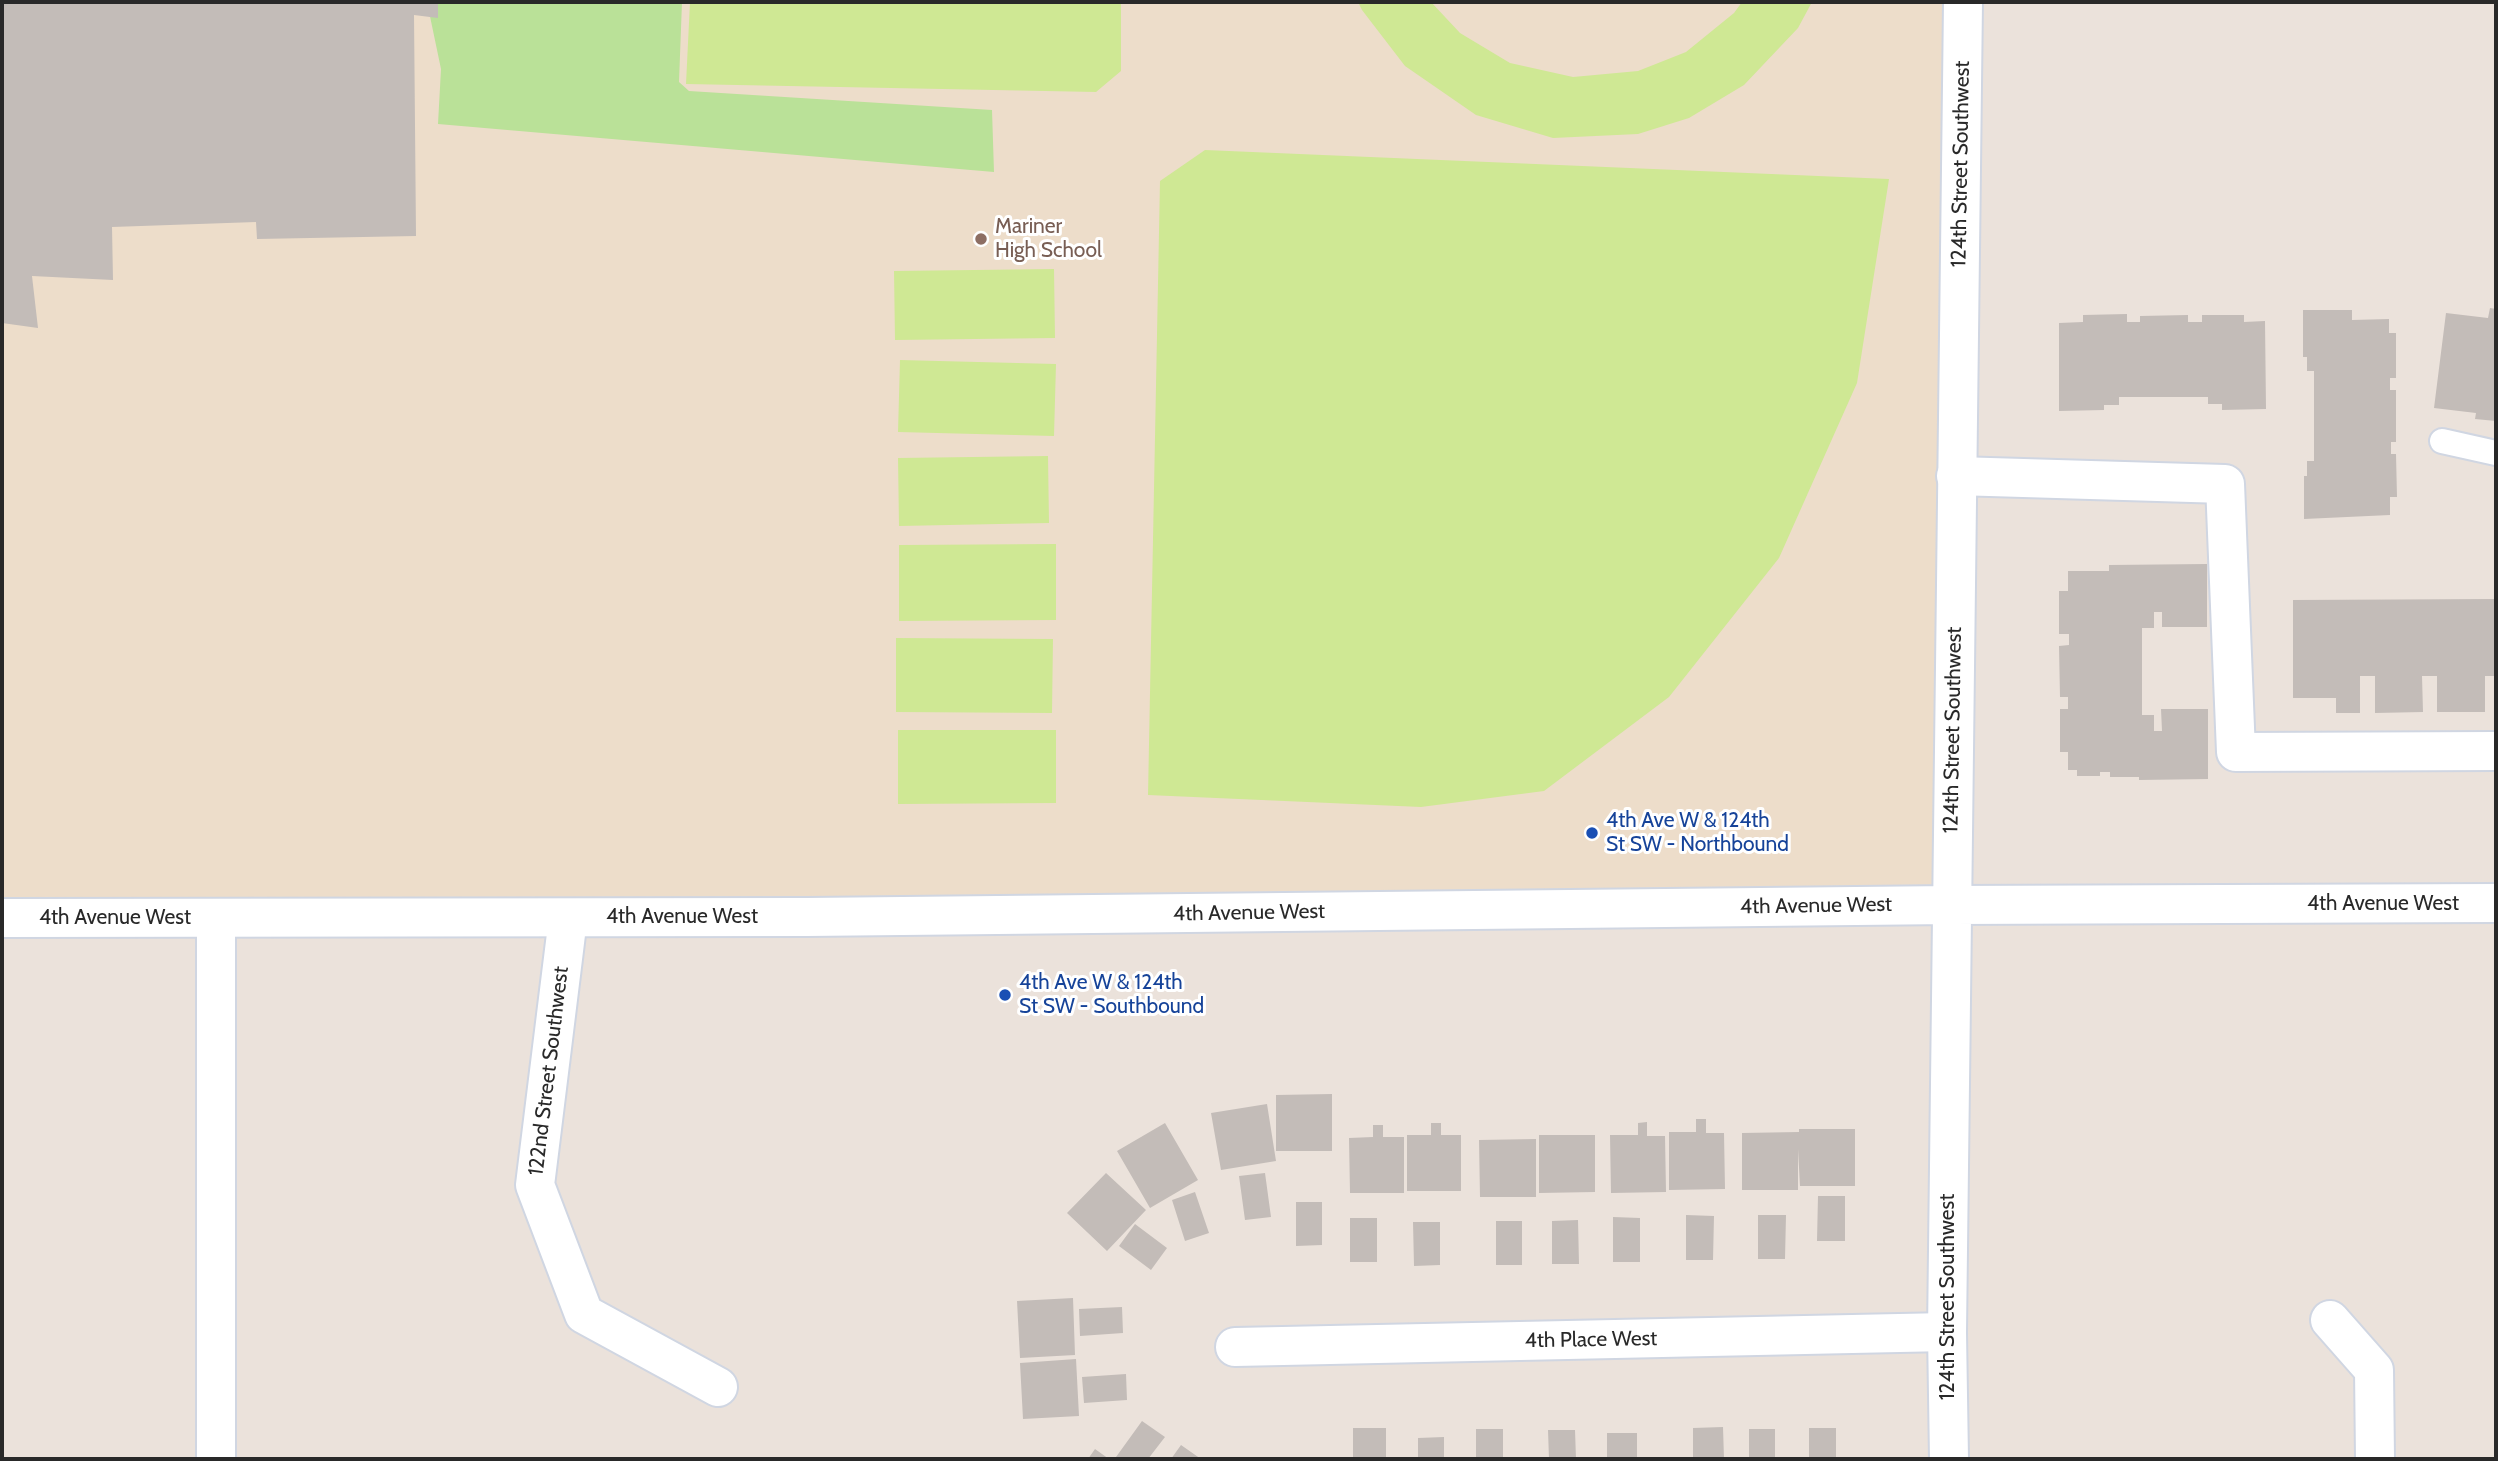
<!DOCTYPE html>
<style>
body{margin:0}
#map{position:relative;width:2498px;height:1461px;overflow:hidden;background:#ebe2db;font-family:Cabin,sans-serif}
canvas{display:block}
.frame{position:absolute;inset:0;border:4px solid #292929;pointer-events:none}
</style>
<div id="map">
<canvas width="2498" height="1461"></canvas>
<div class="frame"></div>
</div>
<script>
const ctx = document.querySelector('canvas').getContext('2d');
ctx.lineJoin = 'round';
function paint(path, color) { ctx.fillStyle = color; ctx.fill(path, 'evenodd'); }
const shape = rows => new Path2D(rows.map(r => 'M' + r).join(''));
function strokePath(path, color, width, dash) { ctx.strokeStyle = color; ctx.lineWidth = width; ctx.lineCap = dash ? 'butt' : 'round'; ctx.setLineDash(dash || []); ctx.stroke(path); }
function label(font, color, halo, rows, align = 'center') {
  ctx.font = font + ' Cabin,sans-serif'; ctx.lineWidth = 6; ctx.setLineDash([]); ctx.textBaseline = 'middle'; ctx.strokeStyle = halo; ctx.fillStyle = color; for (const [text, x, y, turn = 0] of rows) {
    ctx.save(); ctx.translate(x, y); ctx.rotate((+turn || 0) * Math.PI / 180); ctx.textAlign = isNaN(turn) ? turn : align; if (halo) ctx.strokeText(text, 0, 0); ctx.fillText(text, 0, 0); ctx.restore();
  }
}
paint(shape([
 [2,2,1963,2,1951,905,2,918]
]), '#edddca');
paint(shape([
 [427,2,682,2,679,82,689,91,992,110,994,172,438,124,441,69]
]), '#bae198');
paint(shape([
 [690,2,1121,2,1121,71,1096,92,686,84],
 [1358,2,1431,2,1460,33,1510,63,1573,77,1638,71,1686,52,1734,13,1742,2,1812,2,1798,28,1744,85,1689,118,1638,134,1553,138,1476,115,1405,66,1362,10],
 [1205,150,1889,179,1857,383,1779,558,1669,697,1544,791,1421,807,1148,795,1160,181],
 [1054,269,1055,338,895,340,894,271],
 [900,360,1056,364,1054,436,898,432],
 [1048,456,1049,523,899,526,898,458],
 [1056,544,1056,620,899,621,899,545],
 [896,638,1053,639,1052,713,896,712],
 [898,730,1056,730,1056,803,898,804]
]), '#cfe894');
paint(shape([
 [2,2,438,2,438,18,414,15,416,236,257,239,256,222,112,227,113,280,32,276,38,328,2,323],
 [2490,308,2496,309,2496,421,2475,419,2476,413,2434,408,2446,313,2488,318],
 [2303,310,2352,310,2352,320,2389,319,2389,333,2396,333,2396,378,2390,378,2390,390,2396,390,2396,442,2391,442,2391,454,2396,454,2397,497,2390,497,2390,515,2304,519,2304,476,2307,476,2307,461,2314,461,2314,371,2307,371,2307,357,2303,357],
 [2127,314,2127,322,2140,322,2140,316,2188,315,2188,322,2202,322,2202,315,2244,315,2244,322,2265,321,2266,409,2222,410,2222,404,2208,404,2208,397,2119,397,2119,405,2104,405,2104,410,2059,411,2059,323,2083,322,2083,315],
 [2207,564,2207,627,2162,627,2162,612,2154,612,2154,628,2142,628,2142,715,2154,715,2154,731,2162,731,2161,709,2208,709,2208,779,2139,780,2139,777,2110,777,2110,772,2100,772,2100,776,2077,776,2077,770,2068,770,2068,752,2060,752,2060,709,2068,709,2068,697,2060,697,2059,646,2069,645,2069,634,2059,634,2059,591,2068,591,2068,571,2109,571,2109,565],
 [2496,599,2496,676,2485,676,2485,712,2437,712,2437,676,2422,676,2423,712,2375,713,2375,676,2360,676,2360,713,2336,713,2336,698,2293,698,2293,600],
 [1332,1094,1332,1151,1276,1151,1276,1095],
 [1267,1104,1276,1161,1221,1170,1211,1113],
 [1696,1119,1706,1119,1706,1133,1724,1133,1725,1189,1669,1190,1669,1132,1696,1132],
 [1647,1122,1647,1136,1665,1136,1666,1192,1611,1193,1610,1135,1638,1135,1638,1123],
 [1165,1123,1198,1180,1150,1208,1117,1151],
 [1431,1123,1441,1123,1441,1135,1461,1135,1461,1191,1407,1191,1407,1135,1431,1135],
 [1373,1125,1383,1125,1383,1137,1404,1137,1404,1193,1350,1193,1349,1138,1373,1137],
 [1799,1129,1855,1129,1855,1186,1800,1186,1798,1149,1798,1190,1742,1190,1742,1133,1799,1132],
 [1539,1135,1595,1135,1595,1192,1539,1193],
 [1536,1139,1536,1197,1480,1197,1479,1140],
 [1106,1173,1146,1210,1107,1251,1067,1213],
 [1265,1173,1271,1217,1245,1220,1239,1176],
 [1195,1192,1209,1233,1185,1241,1172,1200],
 [1818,1196,1845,1196,1845,1241,1817,1241],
 [1296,1202,1322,1202,1322,1245,1296,1246],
 [1686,1215,1714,1216,1713,1260,1686,1260],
 [1758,1215,1786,1215,1785,1259,1758,1259],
 [1613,1217,1640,1218,1640,1262,1613,1262],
 [1350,1218,1377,1218,1377,1262,1350,1262],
 [1578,1220,1579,1264,1552,1264,1552,1221],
 [1496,1221,1522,1221,1522,1265,1496,1265],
 [1413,1222,1440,1222,1440,1265,1414,1266],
 [1135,1224,1167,1248,1151,1270,1119,1246],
 [1073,1298,1075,1355,1020,1358,1017,1301],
 [1122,1307,1123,1333,1080,1336,1079,1309],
 [1076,1359,1079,1416,1023,1419,1020,1363],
 [1126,1374,1127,1400,1084,1403,1082,1377],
 [1142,1421,1165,1437,1148,1459,1120,1459,1116,1457],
 [1723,1427,1724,1459,1693,1459,1693,1428],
 [1353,1428,1386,1428,1386,1459,1353,1459],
 [1809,1428,1836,1428,1836,1459,1809,1459],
 [1476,1429,1503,1429,1503,1459,1476,1459],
 [1749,1429,1775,1429,1775,1459,1749,1459],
 [1548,1430,1575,1430,1576,1459,1549,1459],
 [1607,1433,1637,1433,1637,1459,1607,1459],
 [1444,1437,1444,1459,1418,1459,1418,1438],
 [1181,1445,1201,1459,1171,1459],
 [1095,1449,1109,1459,1088,1459]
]), '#c3bcb8');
const lane = shape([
 [2442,441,2496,453]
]);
const street = shape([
 [1956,476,2225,484,2236,752,2496,751],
 [216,918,216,1459],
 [568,918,535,1185,584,1314,718,1387],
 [2330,1320,2374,1370,2375,1459],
 [1235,1347,1947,1332]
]);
const secondary = shape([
 [2,918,807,917,1951,905,2496,903],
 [1949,1459,1947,1332,1963,2]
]);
strokePath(lane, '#d0d6e2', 28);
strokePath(street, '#d0d6e2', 42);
strokePath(secondary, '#d0d6e2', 42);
strokePath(lane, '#fff', 24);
strokePath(street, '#fff', 38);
strokePath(secondary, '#fff', 38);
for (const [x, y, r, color] of [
 [981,239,7,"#8d6e63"],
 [1592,833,7,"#1a4fb4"],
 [1005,995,7,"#1a4fb4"]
]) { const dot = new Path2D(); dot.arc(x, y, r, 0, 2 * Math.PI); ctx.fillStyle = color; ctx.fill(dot); strokePath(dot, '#fff', 2.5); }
label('21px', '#292929', '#fff', [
 ["124th Street Southwest",1961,164,-89],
 ["124th Street Southwest",1953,730,-89],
 ["4th Avenue West",2383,904],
 ["4th Avenue West",1816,906,-1],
 ["4th Avenue West",1249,913,-1],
 ["4th Avenue West",682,917],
 ["4th Avenue West",115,918],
 ["122nd Street Southwest",549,1071,-83],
 ["124th Street Southwest",1948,1297,-90],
 ["4th Place West",1591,1340,-1]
]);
label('21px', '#785e54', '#fff', [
 ["Mariner",995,227],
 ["High School",995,251]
], 'left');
label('21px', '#164399', '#fff', [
 ["4th Ave W & 124th",1606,821],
 ["St SW - Northbound",1606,845],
 ["4th Ave W & 124th",1019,983],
 ["St SW - Southbound",1019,1007]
], 'left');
</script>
